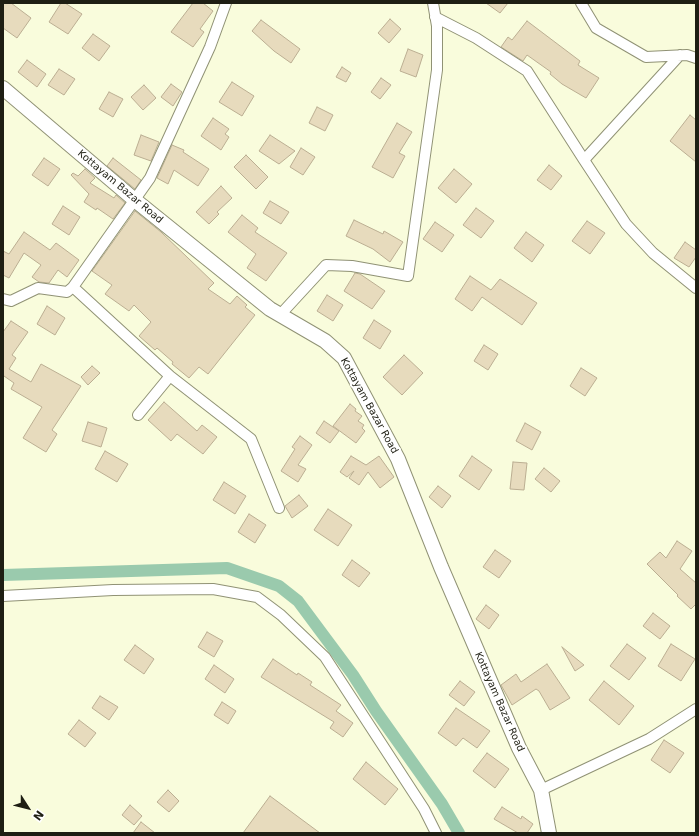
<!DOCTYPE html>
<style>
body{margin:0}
#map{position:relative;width:699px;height:836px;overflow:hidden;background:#f9fcdc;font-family:"DejaVu Sans",sans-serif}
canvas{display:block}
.frame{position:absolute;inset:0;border:4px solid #1e1e13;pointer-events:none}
.north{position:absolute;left:8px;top:788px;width:40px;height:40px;-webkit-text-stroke:3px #fff;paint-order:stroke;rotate:126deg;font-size:11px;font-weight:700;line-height:16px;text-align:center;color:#1e1e13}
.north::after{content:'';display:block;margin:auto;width:14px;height:18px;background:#1e1e13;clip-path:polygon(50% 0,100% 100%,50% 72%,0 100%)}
</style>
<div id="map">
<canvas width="699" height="836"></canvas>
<div class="frame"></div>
<div class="north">N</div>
</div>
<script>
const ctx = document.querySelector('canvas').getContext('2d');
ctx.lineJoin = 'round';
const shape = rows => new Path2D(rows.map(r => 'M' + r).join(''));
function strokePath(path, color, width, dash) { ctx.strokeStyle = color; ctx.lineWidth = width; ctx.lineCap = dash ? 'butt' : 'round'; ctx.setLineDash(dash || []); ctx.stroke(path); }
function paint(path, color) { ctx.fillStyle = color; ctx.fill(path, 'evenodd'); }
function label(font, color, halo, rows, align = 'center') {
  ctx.font = font + ' "DejaVu Sans",sans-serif'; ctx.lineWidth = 4; ctx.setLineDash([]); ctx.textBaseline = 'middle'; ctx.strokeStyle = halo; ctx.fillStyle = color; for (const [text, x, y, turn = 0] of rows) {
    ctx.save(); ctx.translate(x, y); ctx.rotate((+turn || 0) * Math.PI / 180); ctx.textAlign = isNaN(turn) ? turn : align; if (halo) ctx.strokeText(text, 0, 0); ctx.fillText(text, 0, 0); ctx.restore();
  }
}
strokePath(shape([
 [3,575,227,568,279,586,298,601,353,675,376,711,442,804,459,833]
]), '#9acaad', 12);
const building = shape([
 [3,3,11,3,31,18,17,38,3,28,3,3],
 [61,3,65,3,82,14,68,34,49,22,61,3],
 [193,3,203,3,213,11,200,29,204,32,193,47,171,32,193,3],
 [486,3,508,3,500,13,486,3],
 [390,19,401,29,389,43,378,33,390,19],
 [261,20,300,49,291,63,274,51,252,31,261,20],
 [527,21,580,61,578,65,599,78,586,98,562,84,550,74,551,72,527,55,523,61,501,47,508,37,512,40,527,21],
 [93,34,110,46,99,61,82,48,93,34],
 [408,49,423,55,416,77,400,71,408,49],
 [27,60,46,74,37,87,18,72,27,60],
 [342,67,351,73,346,82,336,77,342,67],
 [59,69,75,79,64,95,48,85,59,69],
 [381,78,391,85,380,99,371,92,381,78],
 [232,82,254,96,242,116,219,102,232,82],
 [171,84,182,92,173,106,161,97,171,84],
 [144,85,156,98,143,110,131,97,144,85],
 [109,92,123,99,113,117,99,109,109,92],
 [317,107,333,115,325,131,309,123,317,107],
 [690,115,696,120,696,162,670,141,690,115],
 [213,118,229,129,225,134,229,137,221,150,201,136,213,118],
 [397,123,412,132,399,153,405,156,393,178,372,167,397,123],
 [141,135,159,142,151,161,134,155,141,135],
 [270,135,295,151,279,164,259,151,270,135],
 [172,145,184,150,183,152,209,169,198,186,174,170,168,184,157,178,172,145],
 [301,148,315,157,303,175,290,167,301,148],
 [246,155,268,177,256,189,234,167,246,155],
 [44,158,60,169,48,186,32,175,44,158],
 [113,158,141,180,135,189,107,166,113,158],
 [549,165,562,176,551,190,537,180,549,165],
 [85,169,95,178,90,183,114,198,116,195,125,203,113,219,97,208,96,210,84,202,89,194,71,175,73,173,78,176,85,169],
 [454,169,472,184,456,203,438,188,454,169],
 [221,186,232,198,217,212,219,214,209,224,196,212,221,186],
 [270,201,289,212,281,224,263,213,270,201],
 [63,206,80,217,69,235,52,224,63,206],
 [476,208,494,221,481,238,463,225,476,208],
 [135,211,161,232,214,283,208,289,230,304,237,296,247,305,245,307,255,315,208,374,199,367,189,378,172,364,173,362,157,348,155,350,139,336,151,322,134,305,129,311,105,294,112,285,92,271,135,211],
 [242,215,258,228,255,232,287,253,266,281,247,268,256,254,228,232,242,215],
 [354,220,383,234,384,231,403,242,390,262,373,249,346,236,354,220],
 [587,221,605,233,590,254,572,241,587,221],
 [435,222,454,235,442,252,423,239,435,222],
 [24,232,50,250,56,243,79,260,67,277,58,270,49,283,39,282,32,277,41,265,24,253,9,278,3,275,3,251,9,254,24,232],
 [526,232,544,245,532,262,514,248,526,232],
 [685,242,696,250,696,257,689,267,674,258,685,242],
 [355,273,360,274,385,291,372,309,344,291,355,273],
 [470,276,491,290,500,279,537,303,522,325,482,297,472,311,455,299,470,276],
 [327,295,343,305,333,321,317,311,327,295],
 [47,306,65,318,55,335,37,324,47,306],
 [374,320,391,331,380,349,363,338,374,320],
 [11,321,28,332,12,355,16,358,9,369,31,382,41,364,81,386,52,430,57,434,46,452,23,438,42,407,11,389,14,383,4,376,3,378,3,332,11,321],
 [484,345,498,354,488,370,474,361,484,345],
 [404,355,423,373,402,395,383,377,404,355],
 [92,366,100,373,88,385,81,377,92,366],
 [581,368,597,378,585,396,570,386,581,368],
 [164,402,197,431,202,425,217,437,203,454,177,434,171,441,148,420,164,402],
 [350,404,356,409,355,411,362,416,358,421,364,425,362,428,365,431,356,443,333,426,350,404],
 [324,421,339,431,330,443,316,433,324,421],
 [88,422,107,428,101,447,82,441,88,422],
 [525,423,541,432,532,450,516,441,525,423],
 [300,436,312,445,298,465,306,469,298,482,281,471,295,449,292,447,300,436],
 [105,451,128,464,117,482,95,469,105,451],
 [351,456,366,465,379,456,394,477,380,488,368,472,359,485,349,478,354,471,347,477,340,472,351,456],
 [472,456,492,470,479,490,459,476,472,456],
 [513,462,527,463,524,490,510,489,513,462],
 [544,468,560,481,551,492,535,479,544,468],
 [224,482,246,496,235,514,213,500,224,482],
 [438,486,451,496,442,508,429,497,438,486],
 [299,495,308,506,292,518,285,506,299,495],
 [328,509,352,525,338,546,314,530,328,509],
 [249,514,266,525,255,543,238,532,249,514],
 [677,541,692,551,680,569,696,583,696,604,691,609,677,596,678,595,647,564,660,552,666,558,677,541],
 [495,550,511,561,499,578,483,567,495,550],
 [352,560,370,573,359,587,342,575,352,560],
 [486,605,499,615,489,629,476,619,486,605],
 [653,613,670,626,660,639,643,626,653,613],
 [207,632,223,641,214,657,198,647,207,632],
 [627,644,646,658,629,680,610,666,627,644],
 [671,644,695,659,681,681,658,666,671,644],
 [135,645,154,659,144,674,124,660,135,645],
 [562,647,584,665,575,671,562,647],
 [273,659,297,675,298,673,312,682,310,685,341,705,336,711,353,723,343,737,330,728,334,722,261,677,273,659],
 [547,664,570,698,550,710,539,691,536,689,512,705,501,685,516,674,521,682,547,664],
 [214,665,234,679,225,693,205,679,214,665],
 [460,681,475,692,464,706,449,695,460,681],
 [604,681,634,706,619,725,589,700,604,681],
 [100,696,118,707,109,720,92,708,100,696],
 [222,702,236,711,228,724,214,715,222,702],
 [456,708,490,731,477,748,463,738,456,746,438,733,456,708],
 [79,720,96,733,85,747,68,734,79,720],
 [664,740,684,753,670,773,651,760,664,740],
 [487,753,509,769,495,788,473,771,487,753],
 [366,762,398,789,385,805,353,779,366,762],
 [168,790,179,801,169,812,157,802,168,790],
 [270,796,320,833,243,833,270,796],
 [130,805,142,816,134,825,122,815,130,805],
 [502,807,521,819,522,816,533,824,527,833,518,833,494,819,502,807],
 [141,822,155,833,133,833,141,822]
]);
paint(building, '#e7dbbd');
strokePath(building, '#bbae92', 1);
const street = shape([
 [581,3,596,28,646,57,687,55,696,58],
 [435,17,476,38,527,71,584,160,680,55],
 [584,160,626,224,653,253,696,288],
 [73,287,170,376,251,439,279,508],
 [3,299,11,301,38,288,67,292,73,287,150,178,210,47,226,3],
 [280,315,326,265,352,266,408,276,437,70,437,26,433,3],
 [138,415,170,376],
 [3,596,113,590,213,589,257,597,281,615,325,657,424,809,436,833],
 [541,790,649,739,696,709]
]);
const secondary = shape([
 [3,88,136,201,270,309,325,341,344,358,398,459,441,567,519,748,541,790,549,833]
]);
strokePath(street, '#909275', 12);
strokePath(secondary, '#909275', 16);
strokePath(street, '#fff', 10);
strokePath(secondary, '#fff', 14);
label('10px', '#1e1e13', '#fff', [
 ["Kottayam Bazar Road",120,187,40],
 ["Kottayam Bazar Road",369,406,61],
 ["Kottayam Bazar Road",499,702,66]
]);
</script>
